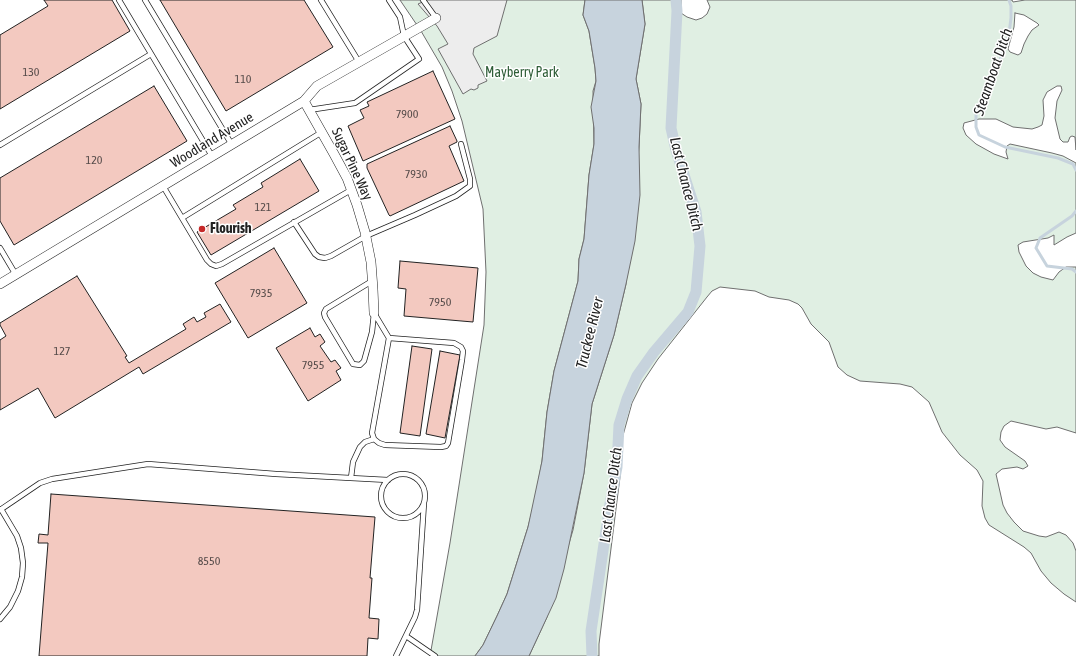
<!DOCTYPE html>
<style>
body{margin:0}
canvas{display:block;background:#fff}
</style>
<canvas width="1076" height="656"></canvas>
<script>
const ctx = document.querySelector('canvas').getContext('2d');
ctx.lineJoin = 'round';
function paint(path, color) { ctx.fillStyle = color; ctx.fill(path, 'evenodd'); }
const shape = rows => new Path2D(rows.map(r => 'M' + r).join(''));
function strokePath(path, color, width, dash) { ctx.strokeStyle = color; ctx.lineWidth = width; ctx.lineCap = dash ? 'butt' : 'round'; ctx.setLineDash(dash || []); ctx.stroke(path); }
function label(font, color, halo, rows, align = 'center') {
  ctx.font = font + ' "Asap Condensed",sans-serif'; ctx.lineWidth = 3; ctx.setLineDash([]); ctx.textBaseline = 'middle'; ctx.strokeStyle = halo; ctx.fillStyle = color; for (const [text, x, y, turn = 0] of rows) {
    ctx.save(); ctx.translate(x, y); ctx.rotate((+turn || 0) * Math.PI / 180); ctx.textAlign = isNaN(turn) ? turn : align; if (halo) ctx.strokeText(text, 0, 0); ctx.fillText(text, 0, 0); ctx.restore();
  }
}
const green = shape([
 [400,0,585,0,583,15,589,31,595,68,596,81,593,91,594,144,589,175,584,239,579,259,578,281,554,371,547,412,542,461,535,500,528,527,507,594,497,616,483,645,475,656,430,656,450,543,484,325,486,272,483,209,462,121,452,91,442,67,421,31,400,0],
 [642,0,681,0,681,13,687,17,696,20,702,18,707,14,710,7,707,0,1012,0,1013,2,1025,0,1076,0,1076,150,1075,137,1072,136,1070,137,1068,142,1063,142,1060,139,1055,118,1057,101,1062,90,1061,86,1057,86,1047,92,1043,100,1044,116,1042,125,1038,127,1032,129,1013,127,996,119,979,119,964,123,963,128,966,135,976,144,994,154,1008,159,1006,152,1007,146,1010,144,1052,153,1063,156,1076,163,1076,233,1067,237,1054,245,1054,235,1048,238,1023,242,1018,245,1019,252,1026,266,1033,273,1041,277,1053,280,1059,272,1066,267,1076,267,1076,433,1057,427,1046,429,1011,421,1004,426,1001,432,1000,440,1005,447,1025,461,1028,466,1023,469,1017,467,1002,469,996,474,1003,505,1007,513,1014,522,1023,531,1039,536,1046,537,1059,532,1066,535,1073,543,1076,551,1076,602,1064,594,1051,583,1041,571,1031,553,1024,547,989,525,985,518,982,506,983,481,977,470,960,455,942,432,929,402,912,387,900,384,860,381,847,375,838,367,829,342,811,324,802,308,798,304,789,300,769,297,755,291,720,287,712,291,707,297,658,359,642,383,632,403,622,439,620,477,599,644,599,656,529,656,547,617,573,530,584,473,592,404,614,335,626,284,639,147,641,104,636,79,645,24,642,0],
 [1015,13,1024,15,1037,23,1039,25,1032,30,1028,36,1024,44,1021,53,1018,55,1010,52,1008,49,1014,27,1015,13]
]);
paint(green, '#e0efe3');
strokePath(green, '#6f6f6f', 1);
const parking = shape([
 [427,0,507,0,497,36,474,48,473,54,487,81,478,85,478,88,474,90,471,89,463,94,438,49,448,44,437,26,418,4,427,0]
]);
paint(parking, '#ededed');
strokePath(parking, '#6f6f6f', 1);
const water = shape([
 [585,0,642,0,645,24,636,79,641,104,639,147,640,195,635,241,626,284,614,335,592,404,584,473,564,569,556,598,529,656,475,656,483,645,497,616,507,594,528,527,542,461,547,412,554,371,578,281,579,259,584,239,589,175,594,144,594,128,591,107,596,81,595,68,589,31,583,15,585,0]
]);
paint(water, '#c7d3dd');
strokePath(water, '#6f6f6f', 1);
strokePath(shape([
 [1009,0,1011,6,1011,18,1009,34,988,94,976,115,976,127,979,135,1005,147,1058,158,1073,164,1076,170],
 [1076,211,1072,216,1040,238,1036,248,1047,266,1072,269,1076,272]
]), '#c7d3dd', 3);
strokePath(shape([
 [592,656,591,631,610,504,617,467,619,425,627,399,637,376,654,352,688,312,696,292,700,246,696,212,676,150,671,128,677,11,676,0]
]), '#c7d3dd', 11);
const building = shape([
 [44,0,112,0,130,31,0,109,0,35,48,6,44,0],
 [160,0,304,0,333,47,226,111,160,0],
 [433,71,455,119,363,161,348,126,364,118,360,110,369,106,367,102,433,71],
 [154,86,187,141,14,245,0,221,0,178,154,86],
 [450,126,457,141,457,142,449,146,464,181,390,216,389,215,367,168,367,164,450,126],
 [300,159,319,191,211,255,197,232,236,209,233,205,263,187,261,183,300,159],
 [274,248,307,303,248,338,215,283,274,248],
 [400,261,478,268,473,322,404,316,406,289,398,288,400,261],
 [77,276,127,356,125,357,129,363,186,329,183,324,194,317,197,322,206,317,204,313,220,304,231,322,143,374,139,367,55,418,38,388,0,410,0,340,6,336,0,325,0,323,77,276],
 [310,328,315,337,320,334,325,342,320,346,331,362,335,360,341,368,336,371,341,380,308,401,276,348,310,328],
 [412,346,432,349,420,436,400,433,412,346],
 [440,351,460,355,445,438,426,434,440,351],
 [51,494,375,517,370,578,372,578,369,618,379,619,378,639,368,638,367,656,39,656,48,543,38,543,39,534,48,535,51,494]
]);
paint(building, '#f3c9c0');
strokePath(building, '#222', 1);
const service = shape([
 [119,0,212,156],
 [145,0,232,145],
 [321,0,359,62],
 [423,0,436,18],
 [309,110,355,103,419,59,404,36,400,17,389,0],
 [0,145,151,54],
 [163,186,207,260,211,264,216,266,222,264,351,190],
 [182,218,322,132],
 [294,222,315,254,319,257,325,258,331,256,366,236,415,215,456,196,470,186,470,179,461,144],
 [0,248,16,275],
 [372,281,326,309,324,313,325,317,353,364,360,365,364,361,372,332,374,313],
 [374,313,389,338,372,433,374,439,379,443,385,445,441,447,446,446,448,443,462,360,463,351,461,347,454,343,389,338],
 '381 496a22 22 0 1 1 44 0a22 22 0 1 1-44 0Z',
 [351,478,353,462,360,447,365,442,374,439],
 [0,510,40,483,52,479,148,464,276,474,388,480],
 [0,619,10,607,18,591,22,577,23,563,21,548,17,536,1,509],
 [406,636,435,656],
 [396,656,415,617,417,610,424,503]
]);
const minor = shape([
 [304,101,334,154,347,178,357,205,365,232,371,262,373,289,374,313],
 [0,284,304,101,317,86,436,18]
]);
strokePath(service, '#222', 6);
strokePath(minor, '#222', 10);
strokePath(service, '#fff', 4.5);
strokePath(minor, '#fff', 9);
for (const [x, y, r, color] of [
 [202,229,4,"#c62828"]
]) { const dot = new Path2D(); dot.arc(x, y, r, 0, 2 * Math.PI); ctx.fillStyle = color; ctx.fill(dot); strokePath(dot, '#fff', 1.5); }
label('12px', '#564c4a', null, [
 ["130",31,72],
 ["110",243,79],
 ["7900",407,114],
 ["120",94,160],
 ["7930",416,174],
 ["121",263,207],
 ["7935",261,293],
 ["7950",440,302],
 ["127",62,351],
 ["7955",313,365],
 ["8550",209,561]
]);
label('14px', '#2f5e38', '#fff', [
 ["Mayberry Park",522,73]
]);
label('14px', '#222', '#fff', [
 ["Woodland Avenue",212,140,-31],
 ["Sugar Pine Way",352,164,65]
]);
label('bold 14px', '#222', '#fff', [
 ["Flourish",210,229]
], 'left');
label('italic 15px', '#222', '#fff', [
 ["Steamboat Ditch",993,72,-71],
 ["Last Chance Ditch",686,184,76],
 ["Truckee River",590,333,-76],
 ["Last Chance Ditch",611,495,-83]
]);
</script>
